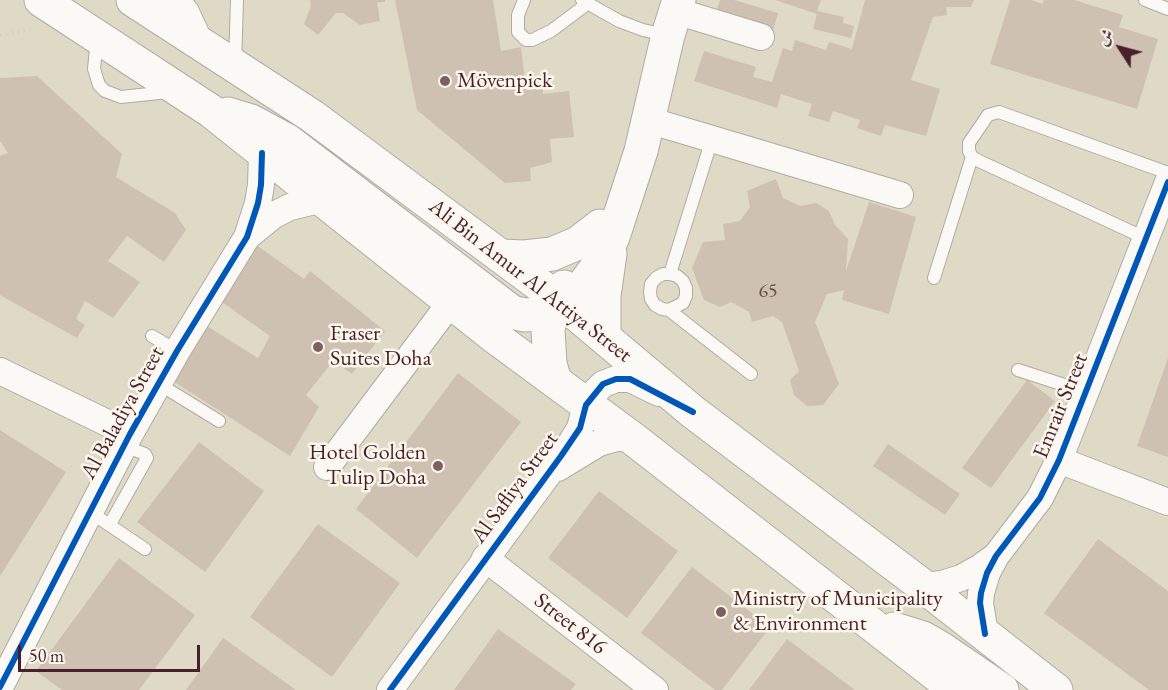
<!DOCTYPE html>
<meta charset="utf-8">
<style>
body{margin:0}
#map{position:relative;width:1168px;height:690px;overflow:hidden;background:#dedac6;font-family:"EB Garamond",Amiri,serif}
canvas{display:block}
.north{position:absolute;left:1090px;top:18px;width:60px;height:60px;-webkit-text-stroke:4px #fbf7ec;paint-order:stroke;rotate:306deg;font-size:16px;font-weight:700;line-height:24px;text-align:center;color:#4a1f2b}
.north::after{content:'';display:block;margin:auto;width:21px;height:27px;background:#4a1f2b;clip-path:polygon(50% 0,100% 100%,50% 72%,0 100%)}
.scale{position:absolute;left:18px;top:645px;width:182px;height:27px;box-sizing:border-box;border:3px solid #4a1f2b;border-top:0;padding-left:8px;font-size:18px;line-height:21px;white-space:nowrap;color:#4a1f2b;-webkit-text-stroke:4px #fbf7ec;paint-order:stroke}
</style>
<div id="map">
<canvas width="1168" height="690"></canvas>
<div class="north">ش</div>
<div class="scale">50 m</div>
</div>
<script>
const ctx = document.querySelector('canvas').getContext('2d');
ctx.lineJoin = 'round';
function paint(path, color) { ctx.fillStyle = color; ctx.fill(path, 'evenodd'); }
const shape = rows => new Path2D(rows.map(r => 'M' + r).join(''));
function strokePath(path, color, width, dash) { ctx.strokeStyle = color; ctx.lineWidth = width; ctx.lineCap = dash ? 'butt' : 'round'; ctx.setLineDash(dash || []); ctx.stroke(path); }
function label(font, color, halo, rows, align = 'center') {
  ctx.font = font + ' "EB Garamond",serif'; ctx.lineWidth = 5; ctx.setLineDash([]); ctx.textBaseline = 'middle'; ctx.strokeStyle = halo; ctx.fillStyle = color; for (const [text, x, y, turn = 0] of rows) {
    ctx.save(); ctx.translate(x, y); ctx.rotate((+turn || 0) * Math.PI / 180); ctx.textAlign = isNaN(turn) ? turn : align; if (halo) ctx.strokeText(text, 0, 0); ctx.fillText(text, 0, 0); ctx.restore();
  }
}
paint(shape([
 [310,0,385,0,385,2,377,2,380,21,360,25,343,13,336,13,318,35,304,24,311,6],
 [395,0,493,0,501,51,521,47,526,90,543,88,543,94,569,91,574,137,550,139,552,162,530,168,531,181,505,183,417,110],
 [720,0,734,0,778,13,772,34,715,17],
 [775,0,821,0,817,11,844,17,843,23,854,26,851,38,813,29,817,14],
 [865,0,974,0,971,7,946,7,947,15,933,17,911,80,940,89,926,136,885,125,881,136,857,128,860,120,833,111,829,122,808,116,812,104,781,94,777,108,694,81,704,51,756,67,753,77,772,82,783,48,792,51,795,40,826,50,829,42,852,49],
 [1010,0,1031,0,1043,4,1044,0,1074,0,1123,15,1119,27,1158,39,1137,109,990,64],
 [37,76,122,154,116,177,175,213,186,230,164,262,127,236,108,261,140,282,113,318,85,301,76,319,85,325,77,338,0,295,0,156,8,153,0,141,0,78],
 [776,179,783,198,800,206,816,203,829,211,835,225,848,239,846,271,869,202,916,217,889,314,842,300,844,290,827,294,815,322,839,384,823,405,807,406,794,395,790,380,799,371,782,322,773,316,752,322,749,312,731,302,720,307,704,300,692,268,703,242,725,240,723,224,740,221,750,207,747,191],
 [255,244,304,279,310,271,385,331,352,374,333,361,306,395,319,407,290,456,165,376,199,321,258,358,270,336,216,298],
 [1168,358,1168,457,1137,446],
 [458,373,521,422,417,558,356,509],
 [1027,380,1055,401,991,488,962,468],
 [0,430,66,472,0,576],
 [199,442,264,491,205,572,137,522],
 [888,444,960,494,945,515,873,466],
 [599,491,678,551,627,618,548,558],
 [318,524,400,583,332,677,250,617],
 [1098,539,1168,591,1168,690,1149,690,1044,613],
 [119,558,195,615,139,690,62,690,36,671],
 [692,567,770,627,722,690,715,690,641,633],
 [498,629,576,684,571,690,454,690],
 [223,638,296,690,186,690],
 [787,639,855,690,749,690]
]), '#cfc1b1');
const lane = shape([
 [524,0,518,15,518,32,526,40,532,40,551,31,587,4],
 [582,0,619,21,643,30,666,35],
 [1145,0,1168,9],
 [97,39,94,69,99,85,105,91,121,97,168,92],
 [235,64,237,0],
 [1147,239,979,161,972,157,969,151,969,143,988,115,999,112,1168,173],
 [670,274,712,139],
 [934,278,972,157],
 [669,310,683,303,686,296,686,288,683,281,677,276,670,274,663,274,656,278,651,284,650,292,651,299,655,305,662,309,669,310,751,374],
 [152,336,177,351],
 [1018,370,1086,392],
 [159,384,219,421],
 [90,512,145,549],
 [110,524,147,458,145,454,124,446]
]);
const street = shape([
 [676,11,761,37],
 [648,120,900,195],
 [247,237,274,215,290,207,323,199],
 [0,371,130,434],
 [1059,460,1168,502],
 [327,467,451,302],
 [558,468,599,443,617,438,632,438],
 [485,558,655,690],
 [923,586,942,584,961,578,979,568,996,556],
 [985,634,980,603,981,593,987,573,996,556,1040,498,1059,460,1168,182],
 [0,687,130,434,177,351,247,237,258,203,261,185,262,153],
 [390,690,571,443,580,428,586,405,593,394,603,384,616,379,630,379,659,393]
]);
const secondary = shape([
 [501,256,524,257,552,254,578,243,600,226],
 [568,306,605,256,614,234,641,151,668,35,679,0],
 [604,337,604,296,610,254],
 [555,381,550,364,548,330,551,313,564,287]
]);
const primary = shape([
 [41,0,211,111,495,337,632,438,956,690],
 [133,0,312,116,557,298,693,412,923,586,1056,690],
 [228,114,251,121,288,141,512,312,524,315,551,313,568,306],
 [894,629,923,638,942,649,1002,690]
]);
const highway = shape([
 [172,0,183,14,195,40]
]);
strokePath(lane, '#b2aba0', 14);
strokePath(street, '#b2aba0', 28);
strokePath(secondary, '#b2aba0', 35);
strokePath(primary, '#b2aba0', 35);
strokePath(highway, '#b2aba0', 35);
strokePath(shape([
 [0,35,32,29]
]), '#d4d0cb', 4, [1.5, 4.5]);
strokePath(lane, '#faf9f6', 12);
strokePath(street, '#faf9f6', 26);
strokePath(secondary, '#faf9f6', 33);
strokePath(primary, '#faf9f6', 33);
strokePath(highway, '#faf9f6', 33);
strokePath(shape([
 [985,634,980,603,981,593,987,573,996,556,1040,498,1059,460,1168,182],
 [0,687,130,434,177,351,247,237,258,203,261,185,262,153],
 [390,690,561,456,580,428,586,405,603,384,616,379,630,379,693,412]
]), '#0057b8', 6);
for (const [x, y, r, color] of [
 [445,81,6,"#7e6061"],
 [318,347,6,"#7e6061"],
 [438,466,6,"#7e6061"],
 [721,612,6,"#7e6061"]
]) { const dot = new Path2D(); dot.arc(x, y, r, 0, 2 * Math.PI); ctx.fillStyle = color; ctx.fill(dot); strokePath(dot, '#fbf7ec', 2); }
label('20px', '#6d494e', null, [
 ["65",768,292]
]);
label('22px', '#4a1f2b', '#fbf7ec', [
 ["Mövenpick",457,81],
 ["Fraser",330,334],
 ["Suites Doha",330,359],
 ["Hotel Golden",426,453,"right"],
 ["Tulip Doha",426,478,"right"],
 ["Ministry of Municipality",733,599],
 ["& Environment",733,624]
], 'left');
label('22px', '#4a1f2b', '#fbf7ec', [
 ["Ali Bin Amur Al Attiya Street",530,281,38],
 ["Emrair Street",1061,406,-68],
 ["Al Baladiya Street",123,413,-61],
 ["Al Safliya Street",515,488,-54],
 ["Street 816",570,624,38]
]);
</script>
